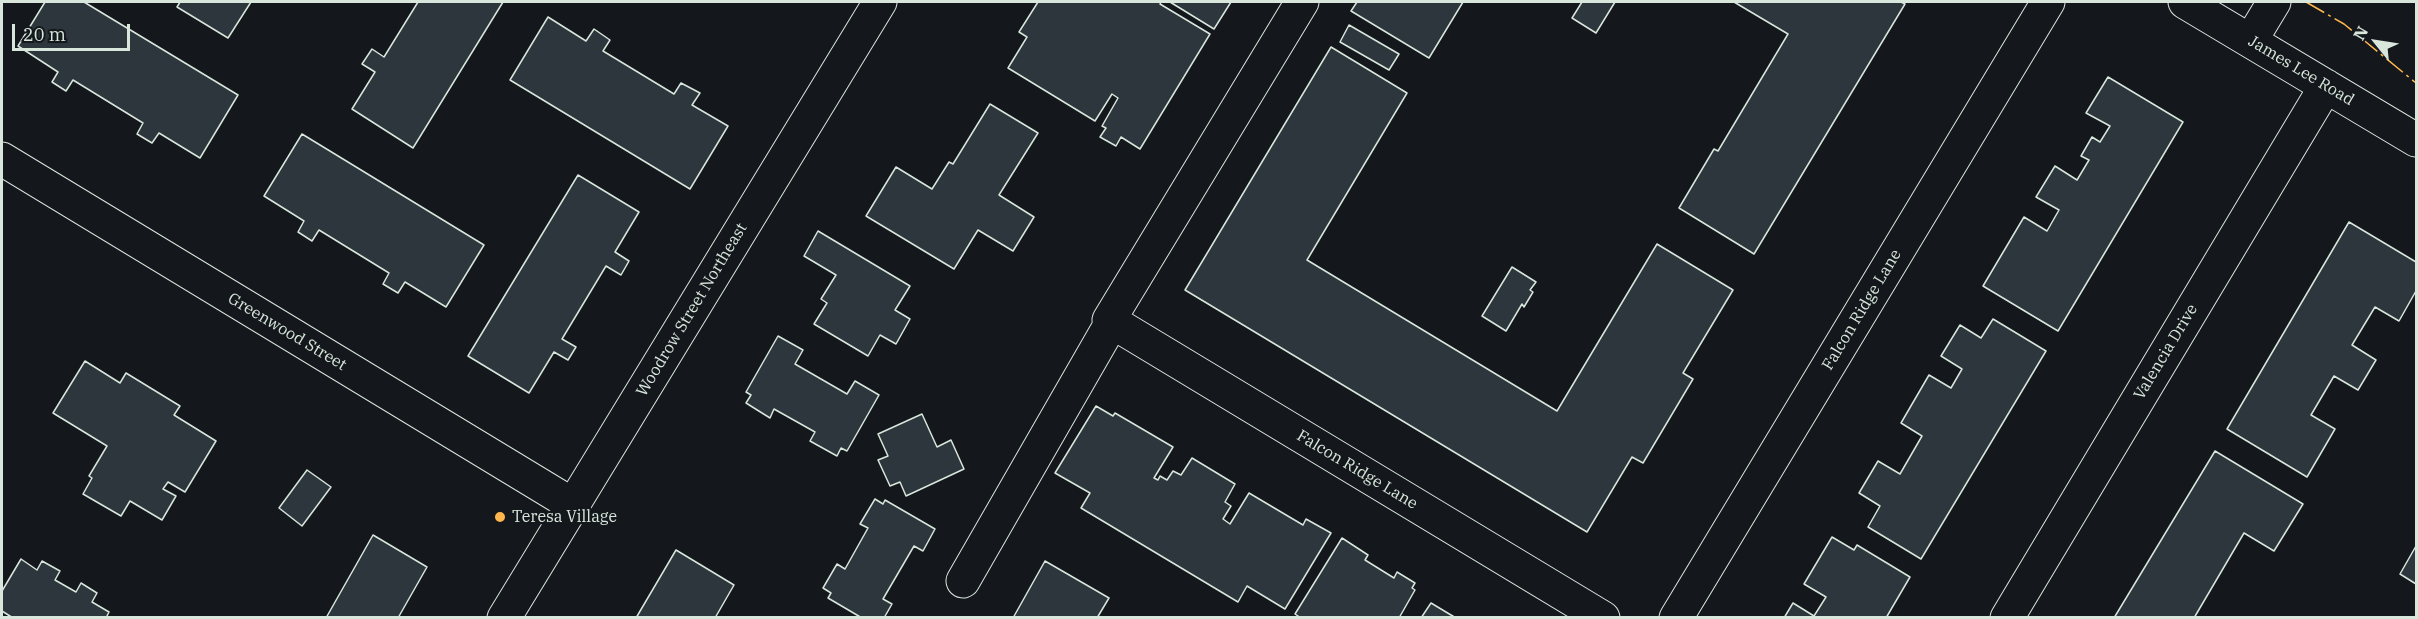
<!DOCTYPE html>
<style>
body{margin:0}
#map{position:relative;width:2418px;height:619px;overflow:hidden;background:#14181c;font-family:"IBM Plex Serif",serif}
canvas{display:block}
.frame{position:absolute;inset:0;border:3px solid #d8e6dc;pointer-events:none}
.north{position:absolute;left:2346px;top:12px;width:60px;height:60px;-webkit-text-stroke:4px #14181c;paint-order:stroke;rotate:300deg;font-size:16px;font-weight:700;line-height:24px;text-align:center;color:#d8e6dc}
.north::after{content:'';display:block;margin:auto;width:21px;height:27px;background:#d8e6dc;clip-path:polygon(50% 0,100% 100%,50% 72%,0 100%)}
.scale{position:absolute;left:12px;top:24px;width:118px;height:27px;box-sizing:border-box;border:3px solid #d8e6dc;border-top:0;padding-left:8px;font-size:18px;line-height:21px;white-space:nowrap;color:#d8e6dc;-webkit-text-stroke:4px #14181c;paint-order:stroke}
</style>
<div id="map">
<canvas width="2418" height="619"></canvas>
<div class="frame"></div>
<div class="north">N</div>
<div class="scale">20 m</div>
</div>
<script>
const ctx = document.querySelector('canvas').getContext('2d');
ctx.lineJoin = 'round';
function paint(path, color) { ctx.fillStyle = color; ctx.fill(path, 'evenodd'); }
const shape = rows => new Path2D(rows.map(r => 'M' + r).join(''));
function strokePath(path, color, width, dash) { ctx.strokeStyle = color; ctx.lineWidth = width; ctx.lineCap = dash ? 'butt' : 'round'; ctx.setLineDash(dash || []); ctx.stroke(path); }
function label(font, color, halo, rows, align = 'center') {
  ctx.font = font + ' "IBM Plex Serif",serif'; ctx.lineWidth = 4.5; ctx.setLineDash([]); ctx.textBaseline = 'middle'; ctx.strokeStyle = halo; ctx.fillStyle = color; for (const [text, x, y, turn = 0] of rows) {
    ctx.save(); ctx.translate(x, y); ctx.rotate((+turn || 0) * Math.PI / 180); ctx.textAlign = isNaN(turn) ? turn : align; if (halo) ctx.strokeText(text, 0, 0); ctx.fillText(text, 0, 0); ctx.restore();
  }
}
const building = shape([
 [45,2,84,2,238,95,200,158,159,133,152,143,137,134,143,123,73,80,66,91,52,82,58,72,18,46,45,2],
 [180,2,251,2,228,38,177,7,180,2],
 [418,2,503,2,413,148,352,109,375,72,362,64,372,49,384,57,418,2],
 [1038,2,1161,2,1160,4,1210,34,1140,149,1121,137,1116,146,1100,137,1106,128,1102,126,1118,98,1112,94,1095,121,1008,68,1027,37,1019,32,1038,2],
 [1170,2,1231,2,1214,29,1170,2],
 [1357,2,1463,2,1429,58,1351,11,1357,2],
 [1582,2,1615,2,1596,33,1572,18,1582,2],
 [1734,2,1901,2,1905,4,1754,254,1679,208,1714,149,1718,151,1788,34,1734,2],
 [548,17,586,41,594,29,610,40,603,51,674,94,681,83,700,93,692,105,728,126,690,189,510,80,548,17],
 [1349,25,1399,54,1389,70,1340,42,1349,25],
 [1331,47,1407,93,1307,260,1557,411,1657,244,1733,290,1683,373,1693,379,1643,463,1632,457,1587,532,1185,290,1331,47],
 [2108,77,2183,122,2058,331,1983,286,2024,217,2047,231,2059,210,2036,197,2055,166,2077,180,2089,160,2081,156,2092,137,2100,142,2110,126,2086,113,2108,77],
 [990,104,1038,133,999,195,1034,217,1013,251,978,230,954,269,866,216,896,167,932,189,949,162,953,164,990,104],
 [302,134,484,245,446,307,405,282,398,293,383,284,389,273,319,230,312,241,298,232,304,221,264,196,302,134],
 [578,175,639,212,615,252,629,261,621,275,606,266,562,339,576,347,568,360,554,352,529,393,468,356,578,175],
 [2349,222,2416,262,2416,291,2399,321,2375,307,2352,345,2376,360,2358,390,2334,376,2311,415,2335,429,2307,477,2227,429,2349,222],
 [818,231,910,286,895,310,910,319,896,344,880,335,868,356,814,324,827,303,821,299,836,275,804,256,818,231],
 [1512,267,1536,282,1530,290,1533,292,1524,307,1522,304,1506,331,1482,316,1512,267],
 [1993,319,2046,351,1921,559,1868,527,1880,506,1859,493,1878,461,1900,474,1922,436,1901,423,1929,375,1951,388,1962,369,1941,356,1960,325,1981,338,1993,319],
 [778,336,803,350,795,364,847,394,855,381,879,395,847,451,841,448,837,456,810,441,815,432,774,409,770,418,746,403,751,395,746,392,778,336],
 [85,361,120,383,126,373,180,406,174,415,216,441,185,492,168,482,163,489,176,496,162,520,130,501,121,516,83,494,92,478,89,476,107,446,53,413,85,361],
 [1096,406,1113,416,1115,413,1173,447,1154,478,1158,480,1160,476,1167,480,1173,471,1181,475,1192,458,1235,484,1225,502,1231,506,1223,519,1230,524,1249,493,1303,525,1306,519,1331,533,1285,609,1247,586,1238,602,1081,508,1090,493,1055,473,1096,406],
 [922,414,937,447,951,440,964,469,906,496,900,482,890,486,878,460,888,456,878,434,922,414],
 [2215,451,2303,504,2274,551,2244,533,2194,618,2114,618,2215,451],
 [307,470,331,487,302,526,279,508,307,470],
 [875,499,883,504,885,500,935,529,923,551,914,546,883,599,892,604,884,618,862,618,828,598,831,593,823,588,837,564,845,569,868,528,860,524,875,499],
 [373,535,427,567,398,618,326,618,373,535],
 [1832,537,1854,550,1857,545,1910,577,1886,618,1784,618,1793,603,1814,616,1826,597,1804,584,1832,537],
 [1342,538,1368,555,1365,560,1394,578,1397,572,1415,583,1412,588,1415,590,1399,618,1301,618,1295,614,1342,538],
 [2416,546,2416,584,2400,574,2416,546],
 [676,550,734,585,715,618,636,618,676,550],
 [21,559,37,570,42,561,60,571,55,580,76,592,81,583,97,593,92,602,109,612,106,618,13,618,2,611,2,591,21,559],
 [1045,561,1109,598,1097,618,1013,618,1045,561],
 [1431,603,1456,618,1421,618,1431,603]
]);
paint(building, '#2c363c');
strokePath(building, '#d8e6dc', 1.5);
const minor = shape([
 [1302,2,1109,320,1603,618],
 [2185,2,2416,140],
 [2251,40,2274,2],
 [2,159,573,505],
 [963,581,1112,322],
 [504,618,880,2],
 [1676,618,2048,2],
 [2007,618,2326,86]
]);
strokePath(minor, '#d8e6dc', 35);
strokePath(minor, '#14181c', 33);
strokePath(shape([
 [2306,2,2344,24,2416,83]
]), '#ffb74d', 1.5, [21, 4.5, 3, 4.5]);
for (const [x, y, r, color] of [
 [500,517,6,"#ffb74d"]
]) { const dot = new Path2D(); dot.arc(x, y, r, 0, 2 * Math.PI); ctx.fillStyle = color; ctx.fill(dot); strokePath(dot, '#14181c', 2); }
label('16px', '#d8e6dc', '#14181c', [
 ["James Lee Road",2301,71,31],
 ["Woodrow Street Northeast",692,310,-59],
 ["Falcon Ridge Lane",1862,310,-59],
 ["Greenwood Street",287,332,31],
 ["Valencia Drive",2166,352,-59],
 ["Falcon Ridge Lane",1357,470,31]
]);
label('16px', '#d8e6dc', '#14181c', [
 ["Teresa Village",512,517]
], 'left');
</script>
